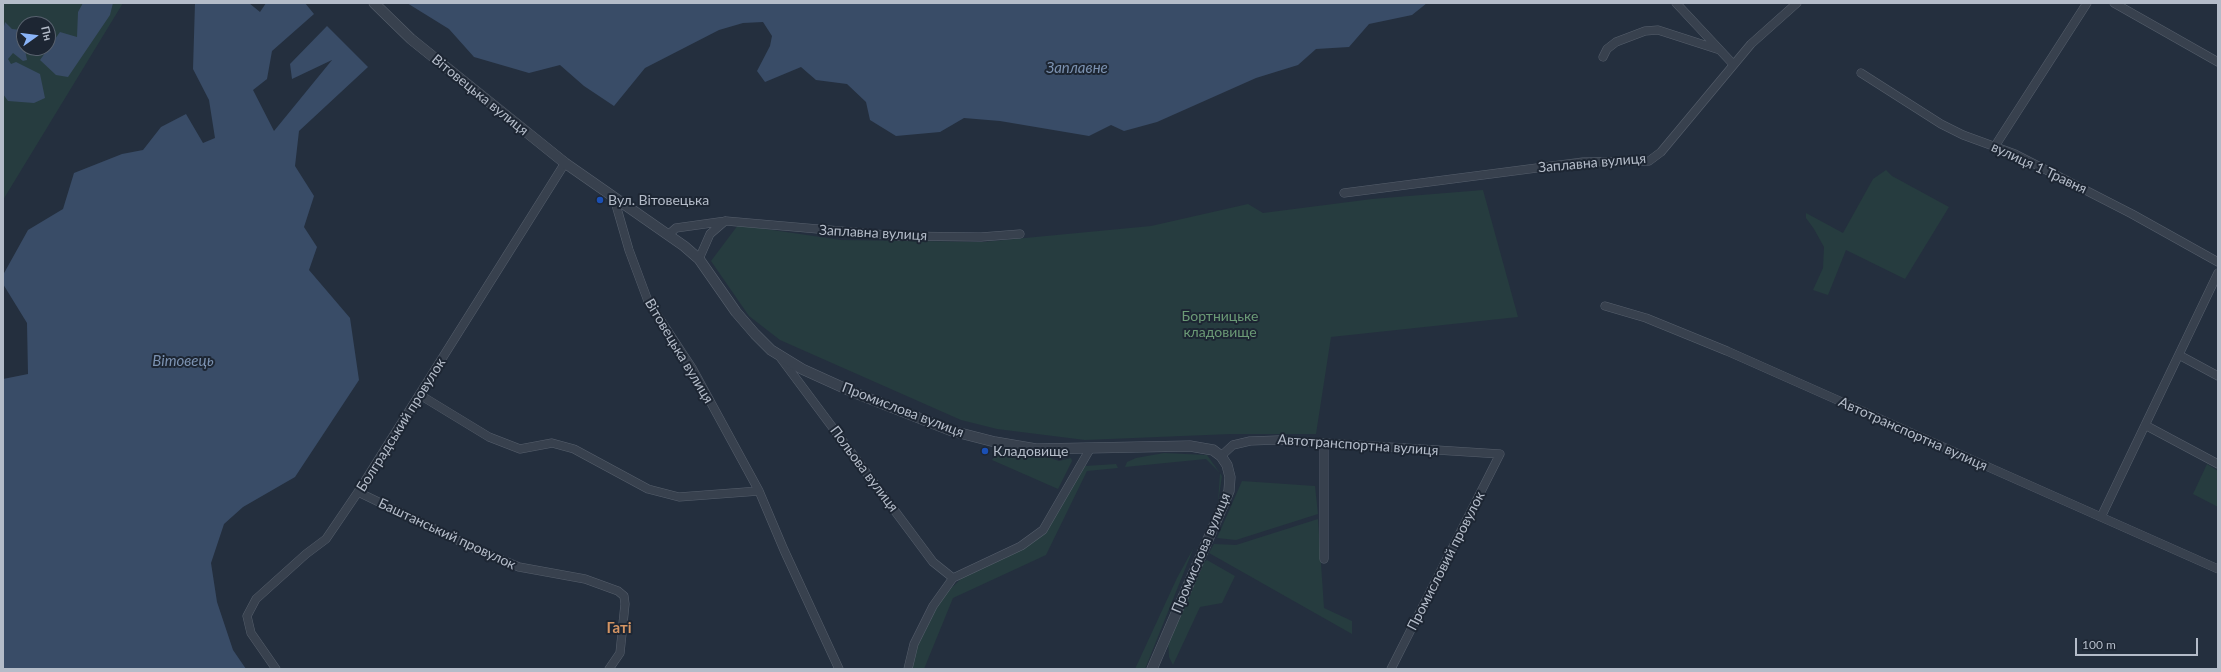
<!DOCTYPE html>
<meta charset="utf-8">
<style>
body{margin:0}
#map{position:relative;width:2221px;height:672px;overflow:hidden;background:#242f3e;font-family:Lato,sans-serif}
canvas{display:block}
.frame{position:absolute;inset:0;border:4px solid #b4bcc9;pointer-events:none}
.north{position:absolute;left:16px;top:16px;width:40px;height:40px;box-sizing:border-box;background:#1d2633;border:1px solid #59626f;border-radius:50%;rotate:76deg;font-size:11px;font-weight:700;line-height:16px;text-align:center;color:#b4bcc9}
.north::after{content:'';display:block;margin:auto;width:14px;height:18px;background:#8ab4f8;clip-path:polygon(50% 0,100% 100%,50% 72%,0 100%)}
.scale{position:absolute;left:2075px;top:638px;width:123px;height:18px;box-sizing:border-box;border:2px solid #b4bcc9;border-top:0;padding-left:5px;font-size:12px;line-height:14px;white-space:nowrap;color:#b4bcc9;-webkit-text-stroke:3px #1d2633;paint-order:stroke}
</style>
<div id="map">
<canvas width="2221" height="672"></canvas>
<div class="frame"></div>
<div class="north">Пн</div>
<div class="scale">100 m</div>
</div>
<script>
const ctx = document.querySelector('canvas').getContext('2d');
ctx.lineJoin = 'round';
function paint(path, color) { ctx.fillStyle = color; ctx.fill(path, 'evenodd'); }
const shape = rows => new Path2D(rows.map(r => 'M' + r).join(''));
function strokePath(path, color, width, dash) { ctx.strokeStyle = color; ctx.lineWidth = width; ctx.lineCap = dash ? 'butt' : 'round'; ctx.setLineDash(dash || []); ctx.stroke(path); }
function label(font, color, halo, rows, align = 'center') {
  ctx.font = font + ' Lato,sans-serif'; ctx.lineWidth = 4; ctx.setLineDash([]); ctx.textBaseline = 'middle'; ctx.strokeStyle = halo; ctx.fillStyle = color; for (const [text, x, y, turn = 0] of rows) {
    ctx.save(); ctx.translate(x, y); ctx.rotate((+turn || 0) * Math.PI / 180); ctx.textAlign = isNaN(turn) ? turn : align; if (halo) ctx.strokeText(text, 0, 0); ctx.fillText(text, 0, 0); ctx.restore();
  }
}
paint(shape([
 [3,3,123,3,3,200],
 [24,24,48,24,48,48,24,48],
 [1886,170,1892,176,1949,207,1905,279,1846,250,1828,295,1813,290,1823,268,1824,247,1814,229,1806,218,1806,213,1843,233,1873,179],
 [1483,190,1518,317,1331,337,1316,434,1231,434,1085,440,997,429,961,420,780,340,749,316,711,261,738,225,841,240,983,242,1151,226,1248,204,1263,213,1372,199],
 [998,451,1039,454,1059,461,1071,458,1072,461,1058,489,992,460],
 [1164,453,1207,455,1222,476,1218,502,1220,473,1206,459,1125,467,1127,462,1136,458],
 [1116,464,1118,468,1087,471,1046,555,953,598,924,669,910,669,917,645,934,611,947,592,964,576,1044,531,1085,466],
 [2207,464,2218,471,2218,507,2193,494],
 [1242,481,1315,486,1318,514,1236,540,1217,538],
 [1318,519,1324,608,1352,621,1352,634,1209,553,1214,544,1236,545],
 [1194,547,1145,669,1135,669,1177,578],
 [1207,560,1235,576,1222,603,1200,607,1173,665,1169,657,1168,641,1201,565]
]), '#263c3f');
paint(shape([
 [83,3,113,3,110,15,68,77,56,75,40,60,60,32,77,37,78,12],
 [195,3,249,3,260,12,266,3,305,3,314,14,272,51,267,79,253,90,274,131,332,60,292,79,290,64,327,26,368,67,299,131,295,166,314,196,304,227,317,247,309,270,350,318,359,380,295,477,243,507,224,524,211,563,217,602,233,650,246,669,3,669,3,379,28,374,27,323,3,284,3,275,28,230,63,209,74,173,122,154,143,150,161,127,186,114,203,143,215,138,209,100,193,69],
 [407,3,1427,3,1412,15,1369,24,1349,47,1316,49,1298,65,1256,78,1157,122,1124,131,1111,125,1089,136,1000,121,964,118,940,132,896,136,870,120,866,102,847,84,816,80,801,67,765,82,757,71,770,46,772,36,763,22,743,23,719,30,645,68,614,106,584,86,560,65,529,73,474,57,449,29],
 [5,22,12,29,21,30,27,60,23,61,13,53,8,59,11,64,16,62,40,74,45,98,34,103,8,101,3,94,3,31]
]), '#394c67');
const minor = shape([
 [1676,3,1733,64],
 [2114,3,2218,62],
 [1603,57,1607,49,1616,42,1645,31,1658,30,1720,50],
 [1861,73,1941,124,1963,135,2015,154,2132,214,2218,262],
 [1995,146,2087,3],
 [1344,193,1583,162,1649,161,1661,152,1751,44,1797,3],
 [614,198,629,250,648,301,692,368,759,491,784,550,839,669],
 [668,235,676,228,726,221,898,236,981,237,1020,234],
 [699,259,710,234,725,221],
 [1605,306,1646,318,1727,351,2218,569],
 [2179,355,2218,376],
 [780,357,933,562,953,578],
 [420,395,489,437,520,449,552,443,574,449,648,489,679,497,759,491],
 [2145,425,2218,464],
 [1221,456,1233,445,1250,441,1278,440,1500,454,1391,669],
 [358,492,478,550,519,567,585,579,618,591,624,596,625,604,620,653,609,669],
 [2101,517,2218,273],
 [1324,559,1324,444],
 [276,669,251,633,247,616,256,599,306,554,326,539,358,492,565,163],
 [908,669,914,644,933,606,953,578,1021,546,1043,530,1090,449]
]);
const tertiary = shape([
 [374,3,411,39,565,163,684,246,699,259,736,312,755,334,771,350,802,369,855,393,952,431,995,442,1036,449,1190,446,1213,450,1221,456,1227,465,1230,477,1229,491,1152,669]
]);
strokePath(minor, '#565f6c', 9);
strokePath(tertiary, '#565f6c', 11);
strokePath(minor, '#38414e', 8);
strokePath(tertiary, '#38414e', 10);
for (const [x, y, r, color] of [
 [600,200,4,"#1a4fb4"],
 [985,451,4,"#1a4fb4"]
]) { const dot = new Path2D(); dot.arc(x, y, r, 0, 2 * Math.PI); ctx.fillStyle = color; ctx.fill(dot); strokePath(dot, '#1d2633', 1.5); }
label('14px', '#b4bcc9', '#1d2633', [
 ["Вітовецька вулиця",480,95,39],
 ["Заплавна вулиця",1592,163,-5],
 ["вулиця 1 Травня",2039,168,25],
 ["Заплавна вулиця",873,233,3],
 ["Вітовецька вулиця",679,351,59],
 ["Промислова вулиця",903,410,21],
 ["Болградський провулок",401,425,-58],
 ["Автотранспортна вулиця",1913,434,24],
 ["Автотранспортна вулиця",1358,445,4],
 ["Польова вулиця",864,469,53],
 ["Баштанський провулок",447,534,25],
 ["Промислова вулиця",1201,553,-67],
 ["Промисловий провулок",1446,561,-63]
]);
label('14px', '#b4bcc9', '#1d2633', [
 ["Вул. Вітовецька",608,200],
 ["Кладовище",993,451]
], 'left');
label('14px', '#6b9a76', '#1d2633', [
 ["Бортницьке",1220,316],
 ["кладовище",1220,332]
]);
label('italic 15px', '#7c92b1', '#1d2633', [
 ["Заплавне",1077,68],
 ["Вітовець",183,361]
]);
label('bold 15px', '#d59563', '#1d2633', [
 ["Гаті",619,628]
]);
</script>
